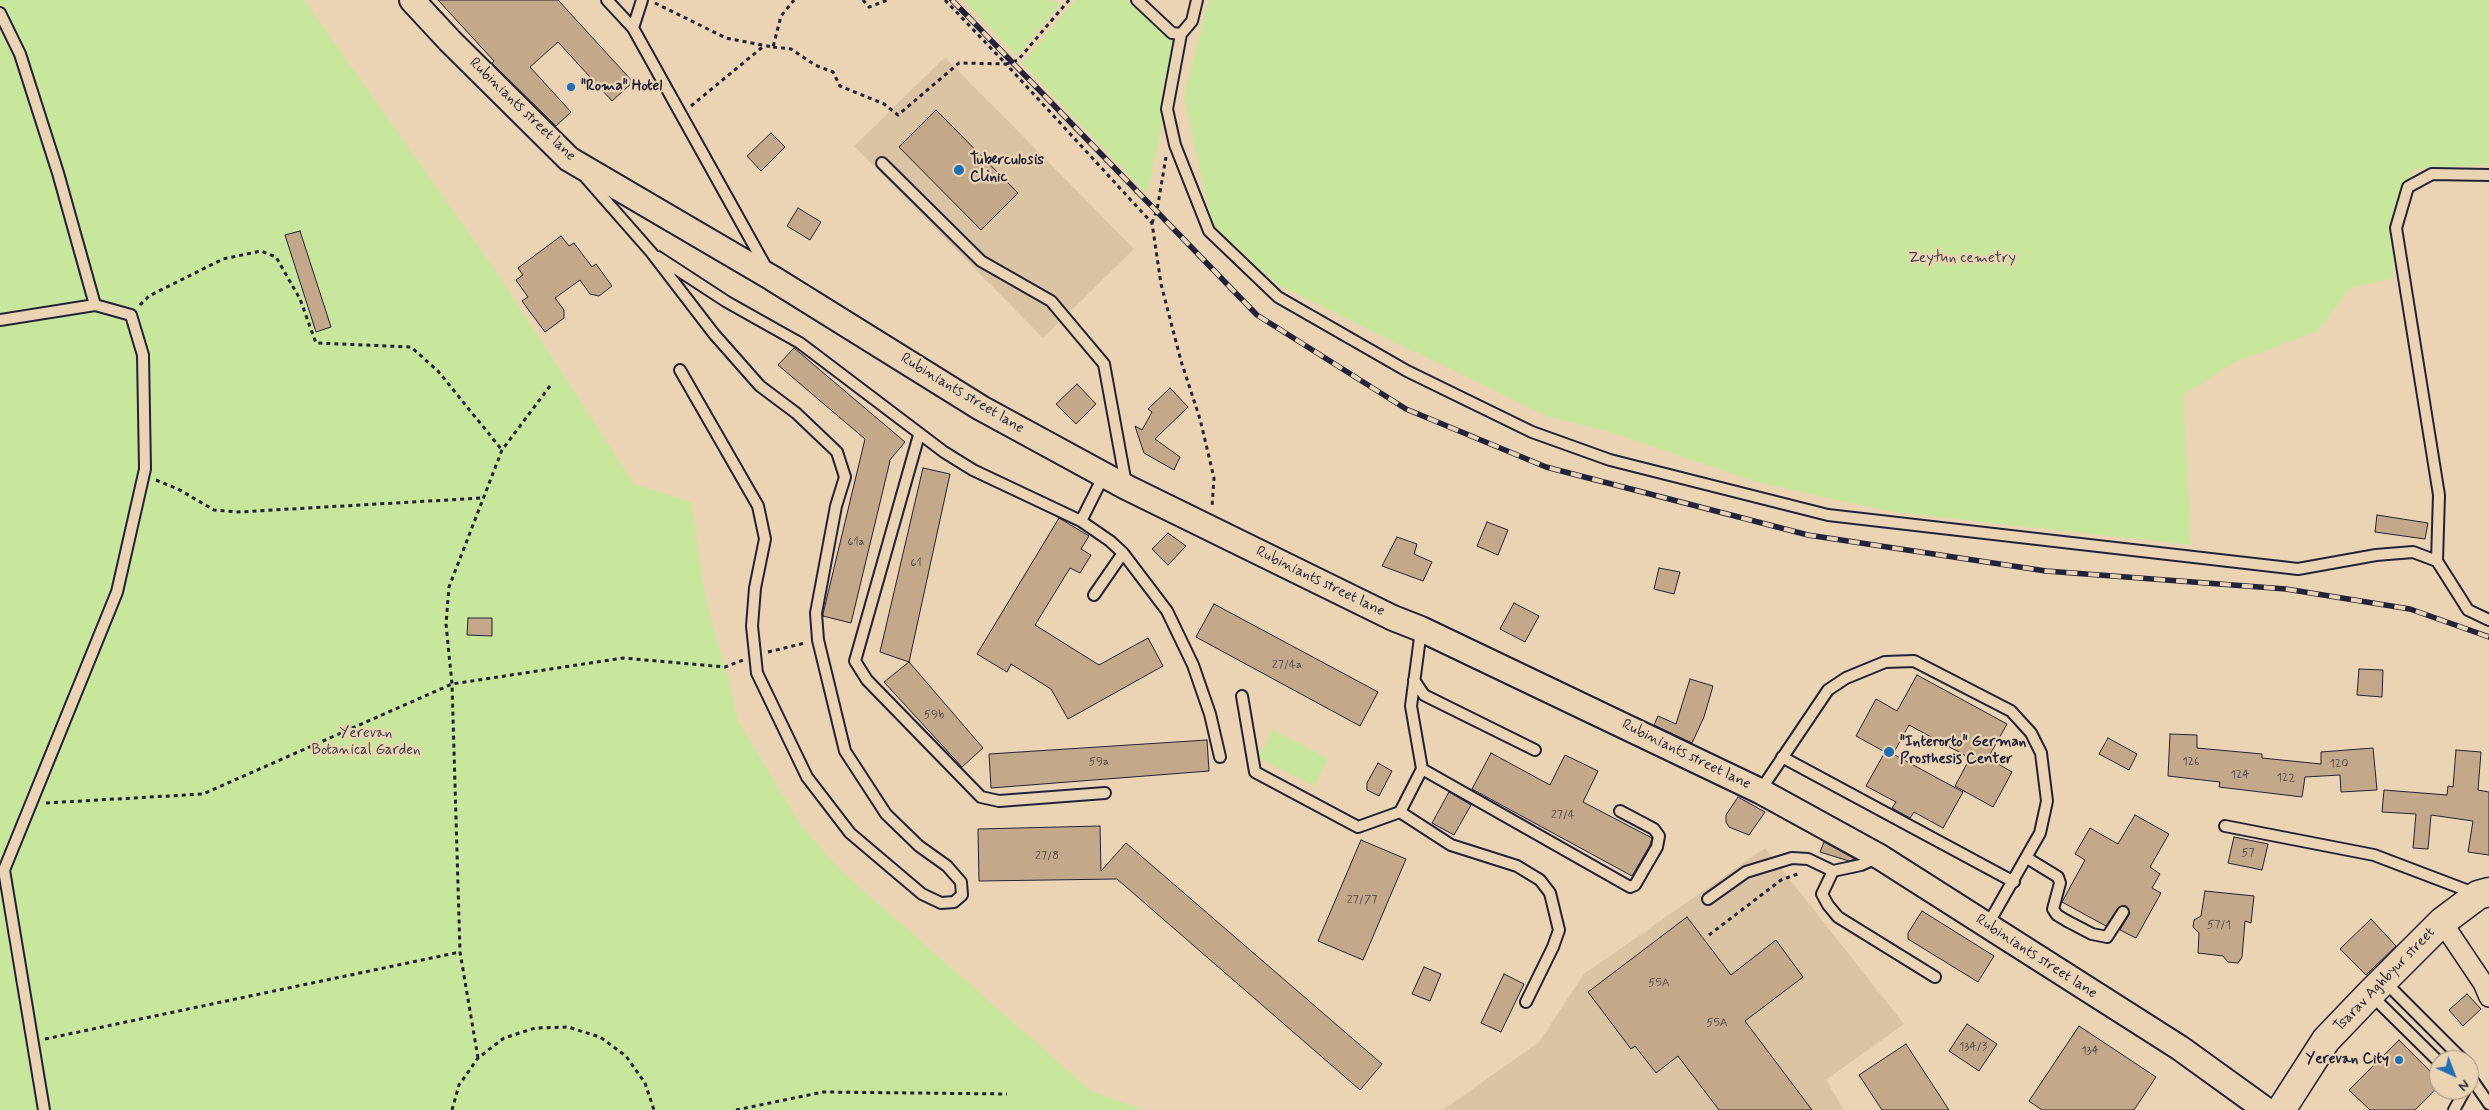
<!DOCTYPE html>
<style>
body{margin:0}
#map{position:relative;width:2489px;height:1110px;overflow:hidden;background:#ead4b3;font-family:Mynerve,sans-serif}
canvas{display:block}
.north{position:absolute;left:2429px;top:1050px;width:50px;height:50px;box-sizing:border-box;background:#ead4b3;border:1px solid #9a8d83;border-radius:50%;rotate:137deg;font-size:14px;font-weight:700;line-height:20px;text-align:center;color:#22223b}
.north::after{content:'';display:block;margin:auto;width:18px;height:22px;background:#1f6fb2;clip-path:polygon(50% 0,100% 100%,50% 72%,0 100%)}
</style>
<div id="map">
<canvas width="2489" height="1110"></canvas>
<div class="north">N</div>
</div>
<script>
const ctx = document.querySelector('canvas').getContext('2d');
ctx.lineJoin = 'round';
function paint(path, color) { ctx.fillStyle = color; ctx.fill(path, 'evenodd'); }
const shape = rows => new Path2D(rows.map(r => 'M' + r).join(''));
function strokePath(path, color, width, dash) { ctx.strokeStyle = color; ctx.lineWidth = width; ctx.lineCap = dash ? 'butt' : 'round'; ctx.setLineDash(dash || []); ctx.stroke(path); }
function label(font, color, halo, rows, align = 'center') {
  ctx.font = font + ' Mynerve,sans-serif'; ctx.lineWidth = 4.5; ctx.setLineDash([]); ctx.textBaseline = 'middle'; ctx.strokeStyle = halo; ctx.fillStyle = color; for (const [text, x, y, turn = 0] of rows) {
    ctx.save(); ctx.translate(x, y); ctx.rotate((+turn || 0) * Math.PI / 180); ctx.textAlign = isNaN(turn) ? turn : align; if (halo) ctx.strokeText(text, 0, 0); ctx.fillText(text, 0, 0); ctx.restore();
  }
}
paint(shape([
 [945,57,1134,249,1043,338,854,146],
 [1765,848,1904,1024,1826,1080,1844,1110,1443,1110,1539,1042,1584,974]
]), '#dac4a4');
paint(shape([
 [0,0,304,0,497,273,634,484,691,502,706,602,729,681,738,721,800,824,841,871,1091,1091,1143,1110,0,1110],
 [963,0,1050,0,1061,4,1017,56],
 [1075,0,1126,0,1175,43,1162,87,1161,108,1164,116,1147,194,1022,63],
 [1209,0,2489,0,2489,165,2414,169,2393,212,2393,278,2350,288,2318,331,2233,363,2183,395,2191,545,1892,512,1757,482,1607,431,1547,416,1278,285,1212,224,1184,96],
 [1273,730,1328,759,1314,786,1258,757]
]), '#c9e69d');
const building = shape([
 [438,0,558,0,633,82,612,101,558,42,530,67,571,112,556,126,499,70,492,63,494,61,438,0],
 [936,110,1018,193,981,230,899,147,936,110],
 [771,133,785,147,761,171,747,156,771,133],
 [798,208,821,222,810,240,787,226,798,208],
 [300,231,331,327,316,332,285,235,300,231],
 [561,236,569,246,574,243,592,267,596,264,612,286,599,296,590,294,580,280,555,298,564,310,564,318,545,332,522,301,528,297,516,280,523,275,518,268,561,236],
 [794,348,905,442,889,461,890,461,851,623,823,616,823,614,865,439,778,365,794,348],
 [1077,384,1096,404,1076,424,1056,404,1077,384],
 [1170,388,1188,407,1155,439,1180,457,1174,470,1144,453,1135,426,1142,430,1152,412,1148,409,1170,388],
 [923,468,950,474,909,662,880,652,923,468],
 [2377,515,2428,523,2425,539,2375,532,2377,515],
 [1059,518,1089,536,1081,549,1091,555,1080,573,1070,568,1035,625,1099,665,1148,638,1163,666,1068,719,1051,689,1011,664,1007,672,977,654,1059,518],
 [1487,522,1508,530,1498,555,1477,546,1487,522],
 [1168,533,1186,546,1168,565,1152,549,1168,533],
 [1397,537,1417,544,1414,554,1432,562,1423,581,1382,566,1397,537],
 [1659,568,1680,572,1674,594,1654,589,1659,568],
 [1514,603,1539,616,1525,642,1500,629,1514,603],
 [1214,604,1378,692,1360,726,1196,637,1214,604],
 [468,618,492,618,492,636,467,635,468,618],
 [909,662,983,748,962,767,884,682,909,662],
 [2359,669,2383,670,2382,697,2357,695,2359,669],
 [1917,675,2007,724,1988,758,2012,772,1993,807,1955,786,1970,758,1909,725,1893,754,1963,792,1943,828,1914,812,1910,818,1892,808,1896,802,1866,786,1885,752,1856,736,1876,699,1897,711,1917,675],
 [1690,679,1713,686,1704,717,1692,743,1654,725,1658,716,1676,724,1690,679],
 [2170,734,2197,735,2197,748,2262,754,2262,758,2321,764,2321,752,2373,748,2377,790,2341,792,2340,775,2305,777,2302,797,2219,787,2220,782,2168,776,2170,734],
 [2108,738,2137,754,2129,770,2099,754,2108,738],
 [1207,740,1209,771,991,788,989,754,1207,740],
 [2456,750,2481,752,2478,790,2489,792,2489,855,2468,852,2473,821,2431,815,2428,849,2413,848,2416,814,2382,812,2384,790,2447,795,2448,786,2453,787,2456,750],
 [1491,753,1550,785,1565,755,1598,771,1583,802,1652,838,1650,845,1632,876,1472,789,1491,753],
 [1378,763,1392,771,1379,796,1367,790,1367,783,1378,763],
 [1449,792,1471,805,1454,835,1432,823,1449,792],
 [1738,797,1765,812,1749,835,1729,827,1726,822,1726,815,1738,797],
 [2135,815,2169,834,2150,867,2160,874,2152,888,2161,893,2136,938,2120,930,2130,913,2126,906,2118,908,2106,926,2062,902,2085,860,2075,854,2090,828,2118,844,2135,815],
 [1100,826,1101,871,1126,843,1382,1064,1360,1090,1117,879,979,881,978,829,1100,826],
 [2234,837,2268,844,2262,870,2228,863,2234,837],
 [1361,840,1406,859,1363,960,1318,941,1361,840],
 [1824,842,1855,859,1849,861,1820,852,1824,842],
 [2205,891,2254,896,2251,923,2245,921,2242,957,2238,963,2228,962,2223,956,2198,953,2199,933,2193,927,2194,920,2201,916,2205,891],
 [1922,911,1994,956,1978,982,1908,939,1908,933,1922,911],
 [1687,917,1731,975,1776,940,1803,977,1745,1021,1812,1110,1719,1110,1678,1056,1656,1073,1635,1046,1631,1049,1588,992,1687,917],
 [2371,919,2396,946,2366,975,2340,949,2371,919],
 [1424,967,1441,974,1430,1001,1412,994,1424,967],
 [1504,974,1524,984,1501,1032,1481,1023,1504,974],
 [2467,994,2481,1009,2463,1026,2449,1010,2467,994],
 [1967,1024,1997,1044,1979,1071,1949,1051,1967,1024],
 [2079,1026,2156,1077,2134,1110,2042,1110,2029,1101,2079,1026],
 [2399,1040,2439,1080,2439,1086,2415,1110,2370,1110,2349,1090,2399,1040],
 [1906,1044,1936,1090,1949,1110,1882,1110,1859,1075,1906,1044]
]);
paint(building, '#c3a989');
strokePath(building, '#22223b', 1);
const service = shape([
 [607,0,633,28,767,269],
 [1137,0,1172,33,1181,34],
 [1197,0,1192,21,1181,34,1167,109,1175,145,1209,231,1278,297,1407,371,1532,432,1610,460,1828,515,2298,569,2376,555,2413,552,2437,561],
 [0,13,20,54,58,173,95,305],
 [633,28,642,0],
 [882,163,981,261,1051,301,1104,364,1126,484],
 [2489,175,2432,174,2408,187,2396,228,2439,495,2437,561,2468,610,2489,620],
 [586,178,651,252,714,334,760,386,796,413,837,452,845,477,836,506,816,613,818,640,845,751,886,814,919,846,947,866,961,882,962,895,954,902,941,903,922,894,850,833,807,777,757,673,752,626,755,588,765,539,758,506,680,370],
 [658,257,727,302,800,343,944,452,973,470,1081,521,1110,541,1123,553,1094,595],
 [0,320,95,305,131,315,143,355,145,469,117,592,4,870,44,1110],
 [919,435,855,661,867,680,981,797,999,801,1105,793],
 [1081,521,1104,475],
 [1123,553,1167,611,1193,665,1210,714,1220,757],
 [1414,680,1424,695,1535,750],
 [1242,696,1255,772,1358,827,1400,812,1422,769,1411,706,1421,630],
 [1782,757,2014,882],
 [1422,769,1630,887,1635,885,1657,847,1659,836,1654,829,1620,811],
 [1760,791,1828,690,1846,678,1885,662,1914,661,2011,711,2031,733,2041,753,2047,801,2040,833,1987,926],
 [1400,812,1451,845,1517,866,1540,880,1550,893,1559,930,1553,947,1526,1002],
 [2225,826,2374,855,2474,893],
 [1877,858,1861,865,1833,871,1822,894,1828,905,1838,917,1935,977],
 [2027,858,2058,877,2060,883,2053,909,2057,915,2067,921,2092,934,2107,937,2123,912],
 [1708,899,1746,872,1792,858,1808,859,1833,871],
 [2384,981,2463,1060],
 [2370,994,2439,1062],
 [2469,1075,2489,1104],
 [2454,1110,2465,1090]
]);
const minor = shape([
 [2442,922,2483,983,2489,997]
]);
const tertiary = shape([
 [412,0,450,41,569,159,772,278,981,408,1126,487,1393,618,1421,629,1760,791,1880,857,2180,1048,2266,1110]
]);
const secondary = shape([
 [2281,1110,2326,1040,2370,994,2442,922,2478,895,2489,892]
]);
strokePath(service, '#22223b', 14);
strokePath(minor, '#22223b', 22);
strokePath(tertiary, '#22223b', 28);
strokePath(secondary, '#22223b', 31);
strokePath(shape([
 [863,0,869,7,888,0],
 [945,0,1006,64,1018,60,1069,0],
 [655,3,726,38,773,47,781,16,794,0],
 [773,47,791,49,815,65,833,72,840,86,884,104,898,115,959,63,1006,64,1152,223,1161,284,1181,361,1200,419,1214,478,1212,507],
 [691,106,765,45],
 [1152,223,1157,210,1166,157],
 [140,305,149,296,223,259,261,251,276,257,300,299,316,343,411,347,438,371,502,450],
 [156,480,178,489,214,510,238,512,482,498],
 [768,652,805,643],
 [46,803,203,794,452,684,623,658,725,667,743,660],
 [1709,935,1781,880,1800,873],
 [45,1039,460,952],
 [478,1058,460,952,452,684,446,624,449,587,502,450,550,386],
 [452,1110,459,1085,478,1058,504,1038,535,1028,568,1027,600,1037,626,1056,645,1083,654,1110],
 [736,1110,823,1092,1007,1094]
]), '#22223b', 3, [4, 4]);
strokePath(service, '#ead4b3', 10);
strokePath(minor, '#ead4b3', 19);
strokePath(tertiary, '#ead4b3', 24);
strokePath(secondary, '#ead4b3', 28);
const rail = shape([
 [952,0,1257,315,1406,409,1546,467,1808,535,2046,571,2286,589,2410,609,2489,637]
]);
strokePath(rail, '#22223b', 5.5);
strokePath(rail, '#ead4b3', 4, [11]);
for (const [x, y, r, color] of [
 [571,87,5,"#1f6fb2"],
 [959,170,6,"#1f6fb2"],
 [1889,752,6,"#1f6fb2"],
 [2399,1060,5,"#1f6fb2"]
]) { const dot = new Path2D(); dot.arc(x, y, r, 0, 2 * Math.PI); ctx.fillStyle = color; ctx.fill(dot); strokePath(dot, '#ead4b3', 2); }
label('12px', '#4a444e', null, [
 ["61a",856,542],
 ["61",916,563],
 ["27/4a",1287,665],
 ["59b",934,715],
 ["59a",1099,762],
 ["126",2191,762],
 ["120",2339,764],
 ["124",2240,775],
 ["122",2286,778],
 ["27/4",1563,815],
 ["57",2248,853],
 ["27/8",1047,856],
 ["27/77",1362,900],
 ["57/1",2219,925],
 ["55A",1659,983],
 ["55A",1717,1023],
 ["134/3",1973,1047],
 ["134",2090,1051]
]);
label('bold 15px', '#22223b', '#ead4b3', [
 ["\"Roma\" Hotel",581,87],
 ["Tuberculosis",970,161],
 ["Clinic",970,178],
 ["\"Interorto\" German",1900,743],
 ["Prosthesis Center",1900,760],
 ["Yerevan City",2389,1060,"right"]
], 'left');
label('15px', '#22223b', '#ead4b3', [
 ["Rubiniants street lane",522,110,44],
 ["Rubiniants street lane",962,394,31],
 ["Rubiniants street lane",1320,582,26],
 ["Rubiniants street lane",1686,755,26],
 ["Rubiniants street lane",2036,957,33],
 ["Tsarav Aghbyur street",2385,980,-46]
]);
label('15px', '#3b3f4a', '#ead4b3', [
 ["Zeytun cemetry",1962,259],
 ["Yerevan",366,734],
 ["Botanical Garden",366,751]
]);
</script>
